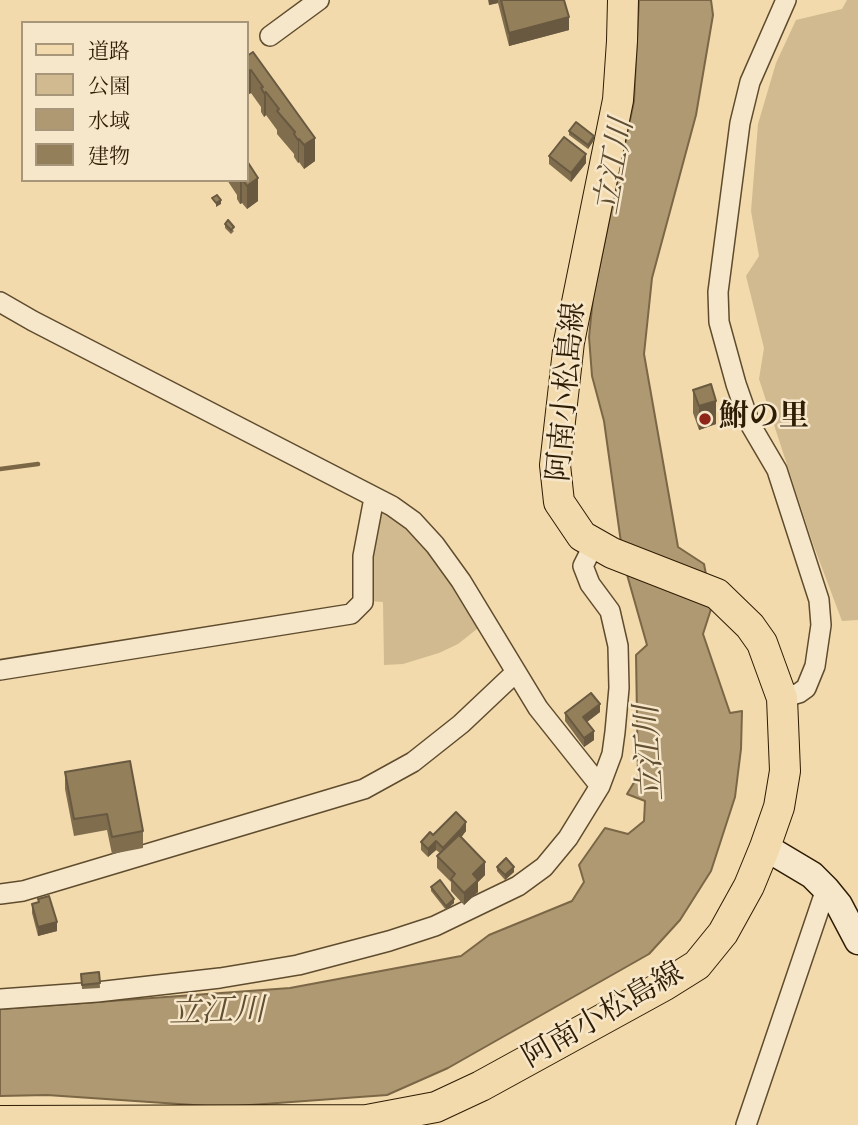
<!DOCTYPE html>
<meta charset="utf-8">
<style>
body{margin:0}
#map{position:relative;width:858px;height:1125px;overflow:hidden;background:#f2daad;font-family:"IM FELL DW Pica","Noto Serif JP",serif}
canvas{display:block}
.legend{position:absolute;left:21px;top:21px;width:228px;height:161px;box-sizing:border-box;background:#f7e7ca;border:2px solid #a7967a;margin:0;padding:9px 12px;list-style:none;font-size:21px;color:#2e1c03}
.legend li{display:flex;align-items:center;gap:14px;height:35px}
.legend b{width:35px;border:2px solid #a7967a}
</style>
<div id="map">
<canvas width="858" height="1125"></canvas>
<ul class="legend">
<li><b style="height:9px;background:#f2daad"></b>道路</li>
<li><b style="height:19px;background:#d1ba90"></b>公園</li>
<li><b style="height:19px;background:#af9973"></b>水域</li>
<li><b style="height:19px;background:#947f5b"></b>建物</li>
</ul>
</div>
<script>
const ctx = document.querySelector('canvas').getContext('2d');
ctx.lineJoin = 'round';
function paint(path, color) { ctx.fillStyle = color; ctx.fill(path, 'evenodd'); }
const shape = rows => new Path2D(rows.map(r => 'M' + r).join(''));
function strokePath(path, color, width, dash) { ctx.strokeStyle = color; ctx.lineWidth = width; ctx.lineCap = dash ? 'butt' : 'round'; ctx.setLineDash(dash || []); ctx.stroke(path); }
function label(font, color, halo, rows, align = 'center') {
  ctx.font = font + ' "IM FELL DW Pica","Noto Serif JP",serif'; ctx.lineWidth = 5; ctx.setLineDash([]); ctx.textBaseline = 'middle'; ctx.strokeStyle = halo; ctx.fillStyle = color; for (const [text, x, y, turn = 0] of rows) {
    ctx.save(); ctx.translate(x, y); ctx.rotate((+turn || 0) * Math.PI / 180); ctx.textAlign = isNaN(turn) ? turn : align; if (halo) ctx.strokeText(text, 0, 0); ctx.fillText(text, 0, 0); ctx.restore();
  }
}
paint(shape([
 [847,0,858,0,858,620,842,621,813,544,759,379,764,348,746,276,759,256,751,211,758,124,776,63,796,20,842,9],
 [381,507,418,533,482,625,458,644,439,653,403,664,384,665,383,602,369,601,369,559]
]), '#d1ba90');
const water = shape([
 [639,0,711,0,713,15,696,115,652,278,644,354,678,547,704,564,712,606,703,634,730,713,742,711,741,749,735,797,711,871,680,920,649,954,448,1068,387,1095,223,1107,47,1095,0,1096,0,1009,290,988,461,956,489,935,572,901,584,882,579,865,605,828,628,834,644,821,645,801,627,794,638,776,636,655,647,645,624,564,604,421,592,376,589,337,593,298,634,101,639,0]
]);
paint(water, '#af9973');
strokePath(water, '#7b6746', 2);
strokePath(shape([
 [0,469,38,464]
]), '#7b6746', 4.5);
const street = shape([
 [270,36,319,0],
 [0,302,33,321,392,506,413,521,435,545,461,581,538,708,600,786],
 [0,670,351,614,363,602,363,556,374,498],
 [782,698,799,693,806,688,815,666,821,625,819,600,777,470,750,424,736,384,719,322,718,292,740,123,750,82,786,0],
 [0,894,23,891,364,789,413,762,461,724,515,673],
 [0,999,97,992,220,978,298,965,389,941,435,926,518,886,544,867,568,838,600,786,612,754,615,732,619,688,618,646,610,611,590,584,583,566,594,544],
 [746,1125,826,889]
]);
const secondary = shape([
 [765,847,812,875,826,889,839,905,858,941]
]);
const primary = shape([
 [0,1121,367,1120,436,1107,481,1086,665,985,697,965,723,933,749,886,765,847,779,807,785,771,782,698,762,643,750,626,717,594,612,553,582,536,559,502,555,465,569,342,618,100,622,41,623,0]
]);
strokePath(street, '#5f4c2e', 22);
strokePath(secondary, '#2e1c03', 29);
strokePath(primary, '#2e1c03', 32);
strokePath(street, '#f7e7ca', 19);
strokePath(secondary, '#f7e7ca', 26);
strokePath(primary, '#f2daad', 30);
paint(shape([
 [488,0,551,0,569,30,509,46,498,3,489,5],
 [247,56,315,161,304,169,299,162,298,163,294,157,294,154,277,134,277,130,266,115,264,117,261,112,261,107,251,93,249,94,247,91],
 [569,131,594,140,588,149,569,135],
 [549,156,586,163,571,182,549,164],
 [224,180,247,180,258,201,247,209,242,203,240,204,237,199,237,195,227,180,225,182],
 [225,224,234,231,231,234,225,228],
 [693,390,716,424,699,430,693,413],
 [600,712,587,722,594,740,584,747,565,721,565,713],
 [65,772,143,831,143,848,112,854,107,830,74,836,65,789],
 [466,831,461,837,485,875,478,882,478,892,464,905,451,891,451,882,437,868,437,856,440,853,436,850,428,857,421,850,421,842,433,835],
 [497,867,514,872,505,880,497,871],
 [431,887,454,903,446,910,431,891],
 [38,899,57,931,38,936,32,913,32,904,38,902],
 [99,972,100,988,82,989,81,974]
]), '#7f6d4e');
paint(shape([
 [489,0,498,0,498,3,489,5],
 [569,17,569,30,509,46,509,33],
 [251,70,251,93,249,94,249,71],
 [266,92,266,115,264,117,264,93],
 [594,136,594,140,588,149,588,145],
 [315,138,315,161,304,169,304,145],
 [299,139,299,162,298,163,298,140],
 [586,154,586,163,571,182,571,173],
 [258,178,258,201,247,209,247,186],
 [240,180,242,180,242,203,240,204],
 [221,200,221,204,216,207,216,203],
 [716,401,716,424,699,430,699,406],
 [600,704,600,712,583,725,583,717],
 [594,731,594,740,584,747,584,738],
 [466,822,466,831,460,839,443,856,443,848],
 [436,841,436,850,428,857,428,849],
 [485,862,485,875,478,882,478,892,464,905,464,893,473,874],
 [514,867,514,872,505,880,505,875],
 [454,899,454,903,446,910,446,906],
 [57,922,57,931,38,936,38,927]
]), '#685940');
const building = shape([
 [501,0,564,0,569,17,509,33,501,0],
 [253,52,315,138,304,145,299,139,298,140,294,134,295,132,277,111,279,109,266,92,264,93,261,88,263,87,251,70,249,71,247,67,248,65,247,62,247,56,253,52],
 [576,122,594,136,588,145,569,131,576,122],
 [564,137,586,154,571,173,549,156,564,137],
 [247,161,258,178,247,186,243,180,247,180,247,161],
 [217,195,221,200,216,203,212,198,217,195],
 [228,220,234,227,231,230,225,224,228,220],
 [711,384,716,401,699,406,693,390,711,384],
 [591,693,600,704,583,717,594,731,584,738,565,713,591,693],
 [130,761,143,831,112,837,107,814,74,819,65,772,130,761],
 [456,812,466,822,460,830,443,848,436,841,428,849,421,842,430,832,433,835,456,812],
 [459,835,485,862,473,874,478,880,464,893,451,879,455,874,437,856,459,835],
 [506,858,514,867,505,875,497,867,506,858],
 [440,880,454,899,446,906,431,887,440,880],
 [49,896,57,922,38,927,32,904,39,902,38,899,49,896],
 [99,972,100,983,82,985,81,974,99,972]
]);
paint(building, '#947f5b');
strokePath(building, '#685940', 2);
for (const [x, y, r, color] of [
 [705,419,7,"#8f2418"]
]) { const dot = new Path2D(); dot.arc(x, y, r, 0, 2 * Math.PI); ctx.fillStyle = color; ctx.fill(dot); strokePath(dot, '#f7e7ca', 2.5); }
label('30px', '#2e1c03', '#f7e7ca', [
 ["阿南小松島線",569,392,-85],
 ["阿南小松島線",604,1017,-30]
]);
label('bold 30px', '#2e1c03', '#f7e7ca', [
 ["鮒の里",719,419]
], 'left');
label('italic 32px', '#624e30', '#f7e7ca', [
 ["立江川",617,167,-80],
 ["立江川",652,753,-93],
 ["立江川",217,1014,-1]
]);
</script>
